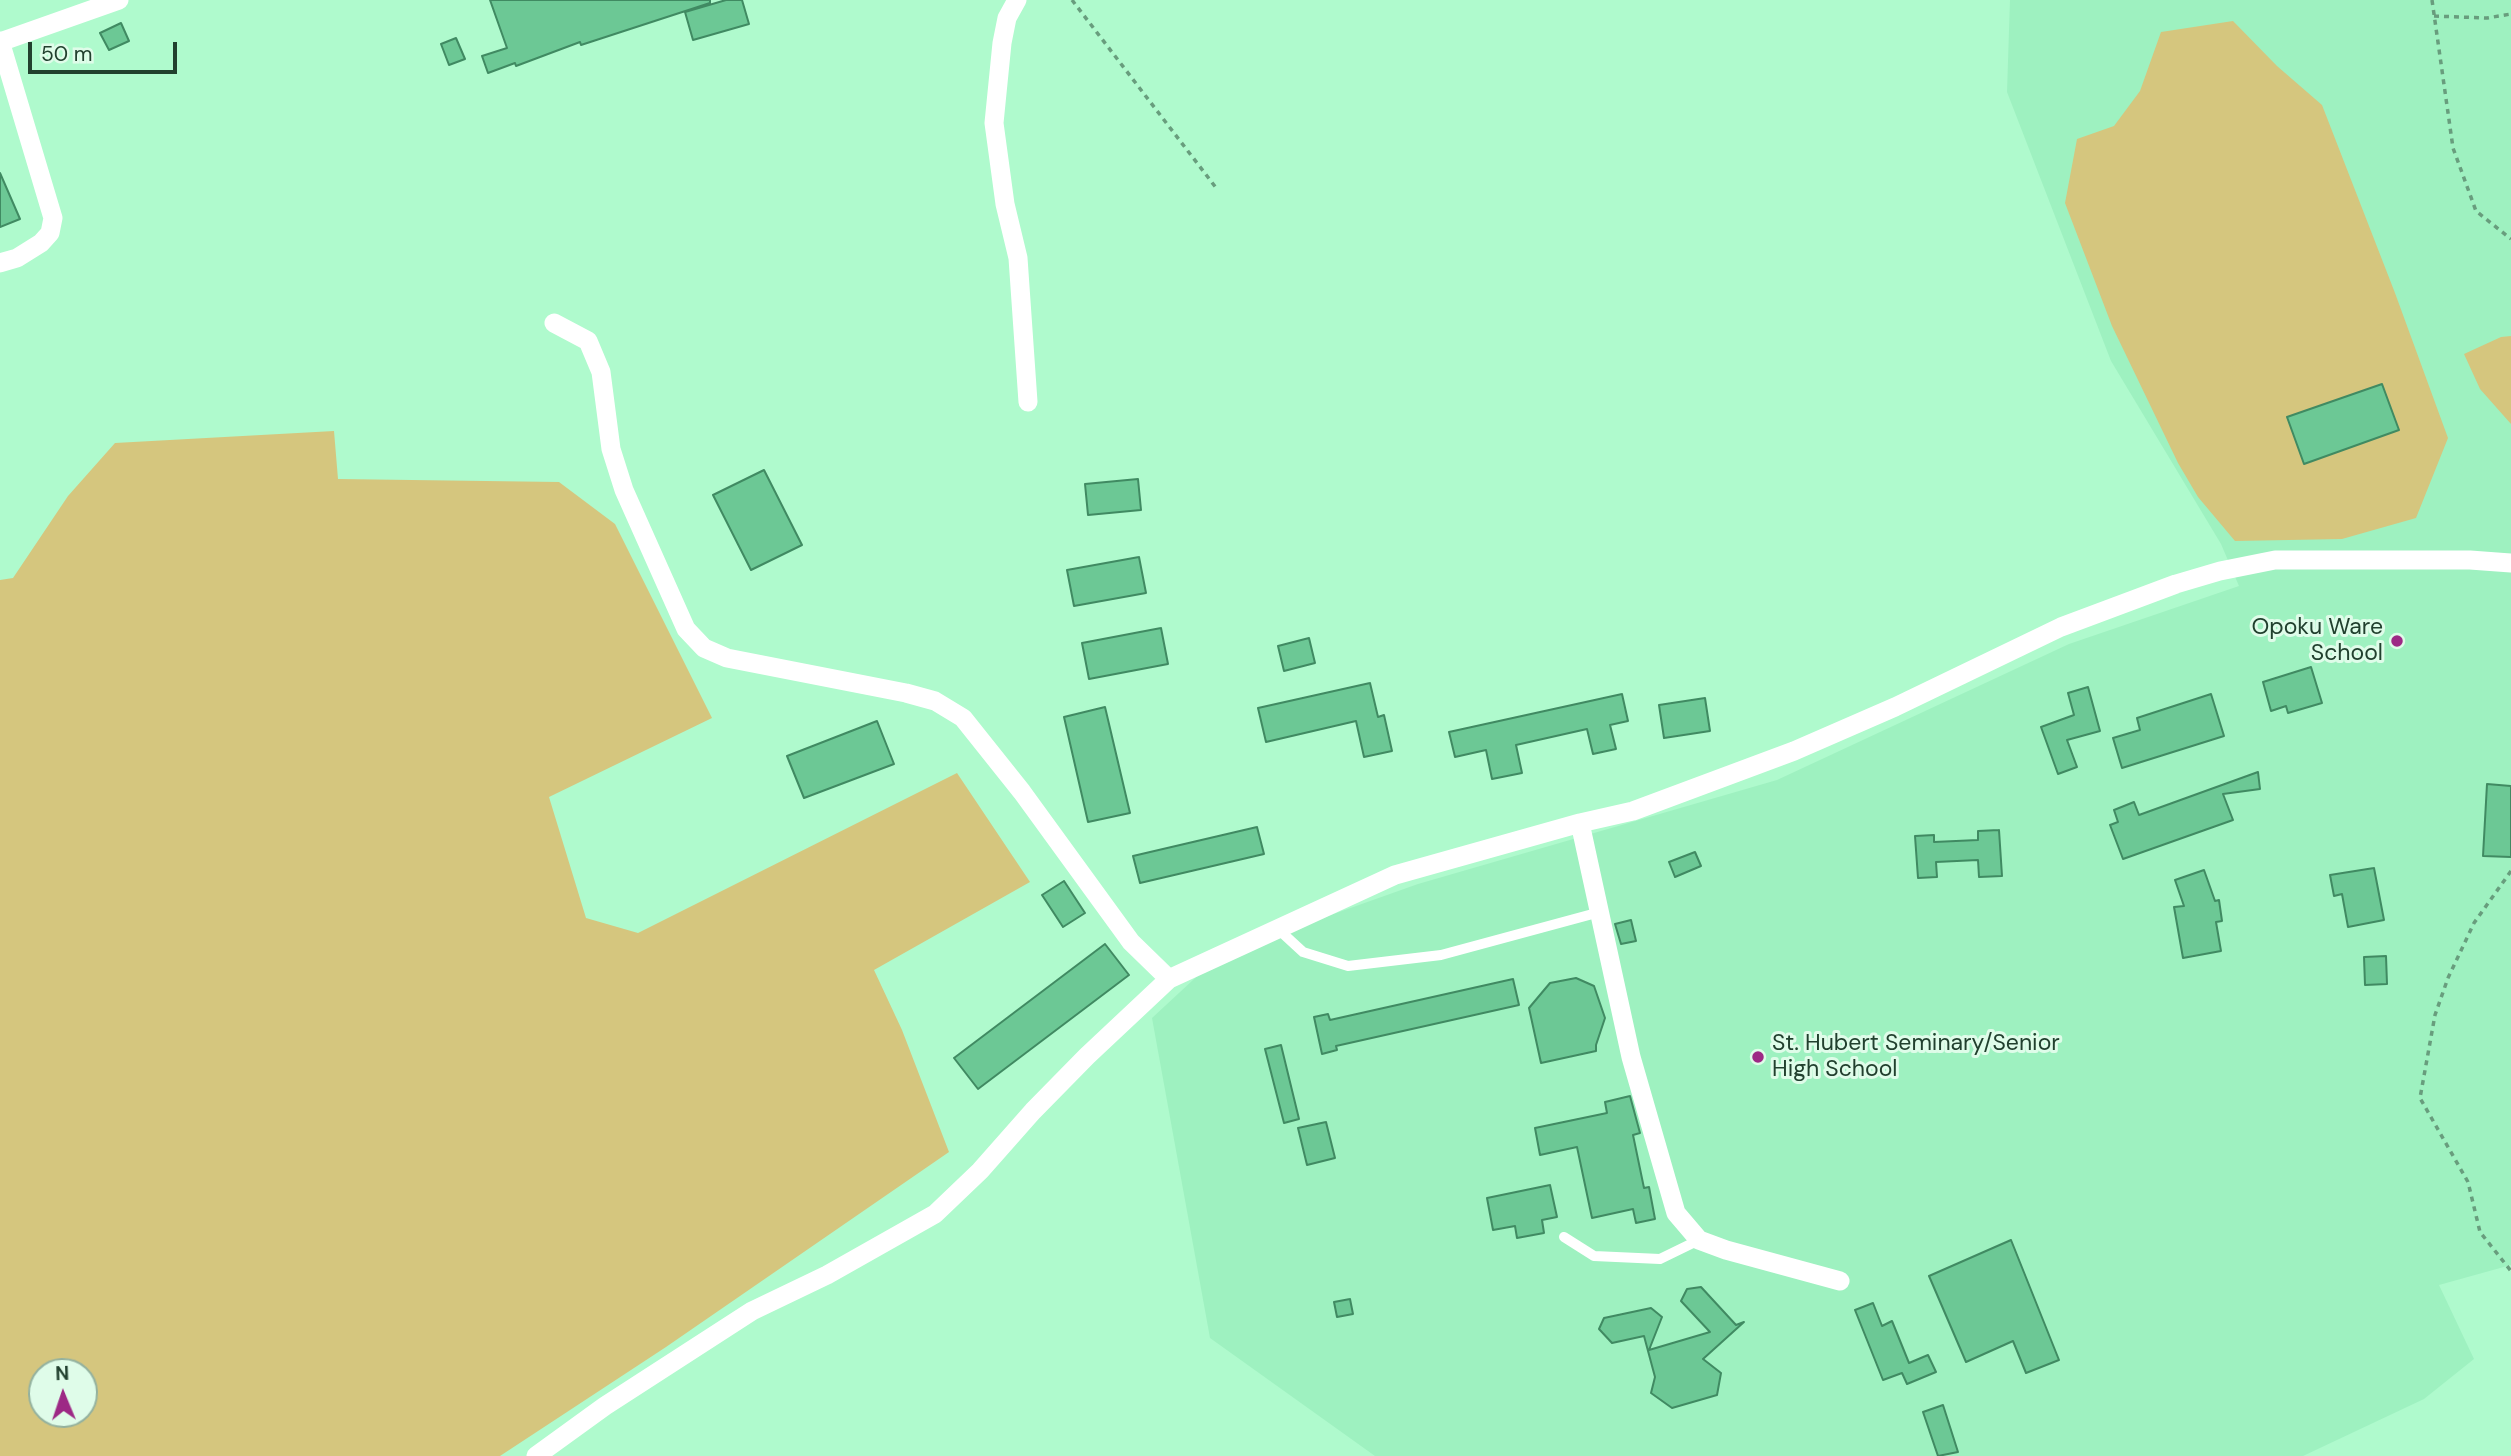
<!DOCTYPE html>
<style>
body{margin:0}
#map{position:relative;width:2511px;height:1456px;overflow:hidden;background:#affacd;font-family:"DM Sans",sans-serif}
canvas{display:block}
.north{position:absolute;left:28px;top:1358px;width:70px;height:70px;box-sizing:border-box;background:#dffce9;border:2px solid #93b19e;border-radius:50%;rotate:358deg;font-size:19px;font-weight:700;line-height:28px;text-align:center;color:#21402e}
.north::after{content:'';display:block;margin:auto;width:24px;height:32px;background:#9d2985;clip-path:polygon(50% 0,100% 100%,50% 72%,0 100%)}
.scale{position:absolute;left:28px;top:42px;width:149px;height:32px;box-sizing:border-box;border:4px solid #21402e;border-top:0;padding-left:9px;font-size:21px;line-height:24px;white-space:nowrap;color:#21402e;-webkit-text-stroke:5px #dffce9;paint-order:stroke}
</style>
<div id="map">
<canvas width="2511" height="1456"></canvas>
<div class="north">N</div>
<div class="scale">50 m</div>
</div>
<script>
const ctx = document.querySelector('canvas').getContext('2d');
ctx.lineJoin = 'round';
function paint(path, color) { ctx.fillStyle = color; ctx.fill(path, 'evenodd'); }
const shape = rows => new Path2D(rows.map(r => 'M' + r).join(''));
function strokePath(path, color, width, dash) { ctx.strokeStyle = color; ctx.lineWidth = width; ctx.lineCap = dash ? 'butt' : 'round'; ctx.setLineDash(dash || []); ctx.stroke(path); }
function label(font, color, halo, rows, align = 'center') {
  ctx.font = font + ' "DM Sans",sans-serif'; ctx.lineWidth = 6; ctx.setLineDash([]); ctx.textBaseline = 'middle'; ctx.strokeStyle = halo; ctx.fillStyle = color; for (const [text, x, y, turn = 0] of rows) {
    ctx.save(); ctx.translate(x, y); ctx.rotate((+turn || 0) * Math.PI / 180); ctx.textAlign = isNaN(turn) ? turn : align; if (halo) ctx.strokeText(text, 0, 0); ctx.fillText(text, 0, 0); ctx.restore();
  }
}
paint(shape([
 [2010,0,2511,0,2511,1265,2439,1285,2474,1359,2424,1399,2303,1456,1375,1456,1210,1338,1152,1018,1221,954,1418,884,1777,780,2069,644,2239,586,2221,544,2111,361,2007,92]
]), '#9ef1c0');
paint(shape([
 [2233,21,2277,66,2322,105,2395,293,2448,438,2416,518,2342,539,2235,541,2198,497,2178,463,2112,326,2065,203,2077,139,2114,126,2140,91,2161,32],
 [2511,336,2511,424,2480,389,2464,354,2501,337],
 [334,431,338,479,559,482,615,524,712,718,549,797,586,918,638,933,957,773,1030,882,874,970,902,1030,949,1152,666,1347,500,1456,0,1456,0,580,13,578,68,496,115,443],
 [42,1372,84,1372,84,1414,42,1414]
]), '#d5c67e');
const building = shape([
 [490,0,710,0,710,3,581,45,580,42,516,66,515,63,488,73,482,56,507,48,490,0],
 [726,0,742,0,749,24,693,40,685,12,726,0],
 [121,23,129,41,109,50,100,33,121,23],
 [456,38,465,59,449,65,441,44,456,38],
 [0,173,20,219,0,227,0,173],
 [2382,384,2399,430,2304,464,2287,417,2382,384],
 [764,470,802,545,751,570,713,495,764,470],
 [1138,479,1141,510,1088,515,1085,484,1138,479],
 [1139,557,1146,593,1074,606,1067,570,1139,557],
 [1161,628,1168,664,1089,679,1082,643,1161,628],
 [1309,638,1315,663,1284,671,1278,646,1309,638],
 [2311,667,2322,703,2288,713,2286,706,2271,711,2263,682,2311,667],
 [1370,683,1378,717,1384,715,1392,751,1364,757,1356,721,1266,742,1258,708,1370,683],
 [2088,687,2100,731,2067,740,2077,767,2058,774,2041,727,2074,715,2068,693,2088,687],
 [1622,694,1628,721,1610,725,1616,749,1593,754,1587,729,1516,745,1522,773,1492,779,1486,750,1455,757,1449,732,1622,694],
 [2211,694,2224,736,2122,768,2113,738,2140,730,2137,718,2211,694],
 [1705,698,1710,731,1664,738,1659,705,1705,698],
 [1105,707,1130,813,1088,822,1064,717,1105,707],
 [877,721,894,764,804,798,787,756,877,721],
 [2258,772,2260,789,2223,794,2233,820,2123,859,2110,825,2118,822,2114,810,2134,802,2139,815,2258,772],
 [2487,784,2511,786,2511,857,2483,856,2487,784],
 [1257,827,1264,854,1140,883,1133,856,1257,827],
 [1999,830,2002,876,1979,877,1978,860,1936,862,1937,877,1918,878,1915,836,1934,835,1934,842,1978,840,1978,831,1999,830],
 [1695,852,1701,866,1675,877,1669,862,1695,852],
 [2374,868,2384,920,2348,927,2342,894,2334,896,2330,875,2374,868],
 [2204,870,2215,901,2219,900,2222,921,2216,922,2221,951,2183,958,2174,907,2184,906,2175,880,2204,870],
 [1064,881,1085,913,1063,927,1042,895,1064,881],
 [1631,920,1636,941,1621,944,1615,924,1631,920],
 [1105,944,1129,975,978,1089,954,1058,1105,944],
 [2386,956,2387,984,2365,985,2364,957,2386,956],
 [1576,978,1594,986,1605,1018,1596,1045,1596,1051,1541,1063,1529,1008,1550,983,1576,978],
 [1513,979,1519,1005,1336,1046,1337,1050,1322,1054,1314,1017,1328,1014,1330,1020,1513,979],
 [1281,1045,1299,1119,1284,1123,1265,1049,1281,1045],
 [1630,1096,1640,1133,1633,1135,1644,1188,1649,1187,1655,1219,1636,1223,1633,1209,1592,1218,1577,1147,1540,1155,1535,1128,1607,1113,1605,1102,1630,1096],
 [1326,1122,1335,1158,1307,1165,1298,1128,1326,1122],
 [1550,1185,1557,1217,1542,1220,1544,1233,1517,1238,1515,1226,1493,1230,1487,1198,1550,1185],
 [2011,1240,2059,1360,2026,1373,2013,1341,1966,1362,1929,1276,2011,1240],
 [1701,1287,1736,1325,1744,1322,1703,1359,1721,1373,1717,1395,1672,1408,1651,1393,1655,1377,1644,1336,1612,1343,1599,1329,1604,1318,1651,1308,1662,1317,1649,1350,1710,1332,1681,1301,1687,1289,1701,1287],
 [1350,1299,1353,1314,1337,1317,1334,1302,1350,1299],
 [1873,1303,1882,1326,1892,1321,1909,1363,1928,1355,1936,1372,1907,1384,1902,1373,1883,1380,1855,1310,1873,1303],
 [1943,1405,1958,1452,1938,1456,1923,1412,1943,1405]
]);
paint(building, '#6cc895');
strokePath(building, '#408a62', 2);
strokePath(shape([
 [1072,0,1217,189],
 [2432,0,2453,148,2476,211,2511,239],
 [2434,16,2487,18,2511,14],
 [2511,871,2474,923,2448,978,2435,1015,2420,1098,2468,1182,2480,1232,2511,1271]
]), '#689d7d', 3.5, [5, 5]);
strokePath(shape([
 [1278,929,1303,952,1348,966,1441,955,1600,912],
 [1564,1237,1594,1256,1660,1259,1699,1240]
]), '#fff', 10);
strokePath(shape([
 [1017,0,1007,18,1002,43,994,123,1005,204,1018,258,1028,402],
 [0,41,53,218,50,233,41,243,17,258,0,263],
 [0,42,119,0],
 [554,323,588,341,601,372,611,449,624,490,686,629,704,648,727,658,906,693,935,701,963,718,1022,792,1131,942,1169,979,1395,875,1580,823],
 [1840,1281,1726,1250,1699,1240,1676,1213,1631,1057,1580,823,1633,811,1794,751,1895,707,2061,627,2176,584,2220,571,2275,560,2470,560,2511,563],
 [536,1456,605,1406,752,1311,827,1275,935,1214,980,1171,1033,1111,1087,1056,1169,979]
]), '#fff', 19);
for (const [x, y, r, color] of [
 [2397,641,7,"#9d2985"],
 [1758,1057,7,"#9d2985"]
]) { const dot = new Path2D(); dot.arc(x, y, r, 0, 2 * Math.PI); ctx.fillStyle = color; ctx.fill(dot); strokePath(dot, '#dffce9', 2.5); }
label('23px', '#21402e', '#dffce9', [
 ["Opoku Ware",2383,628],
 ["School",2383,654],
 ["St. Hubert Seminary/Senior",1772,1044,"left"],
 ["High School",1772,1070,"left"]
], 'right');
</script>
